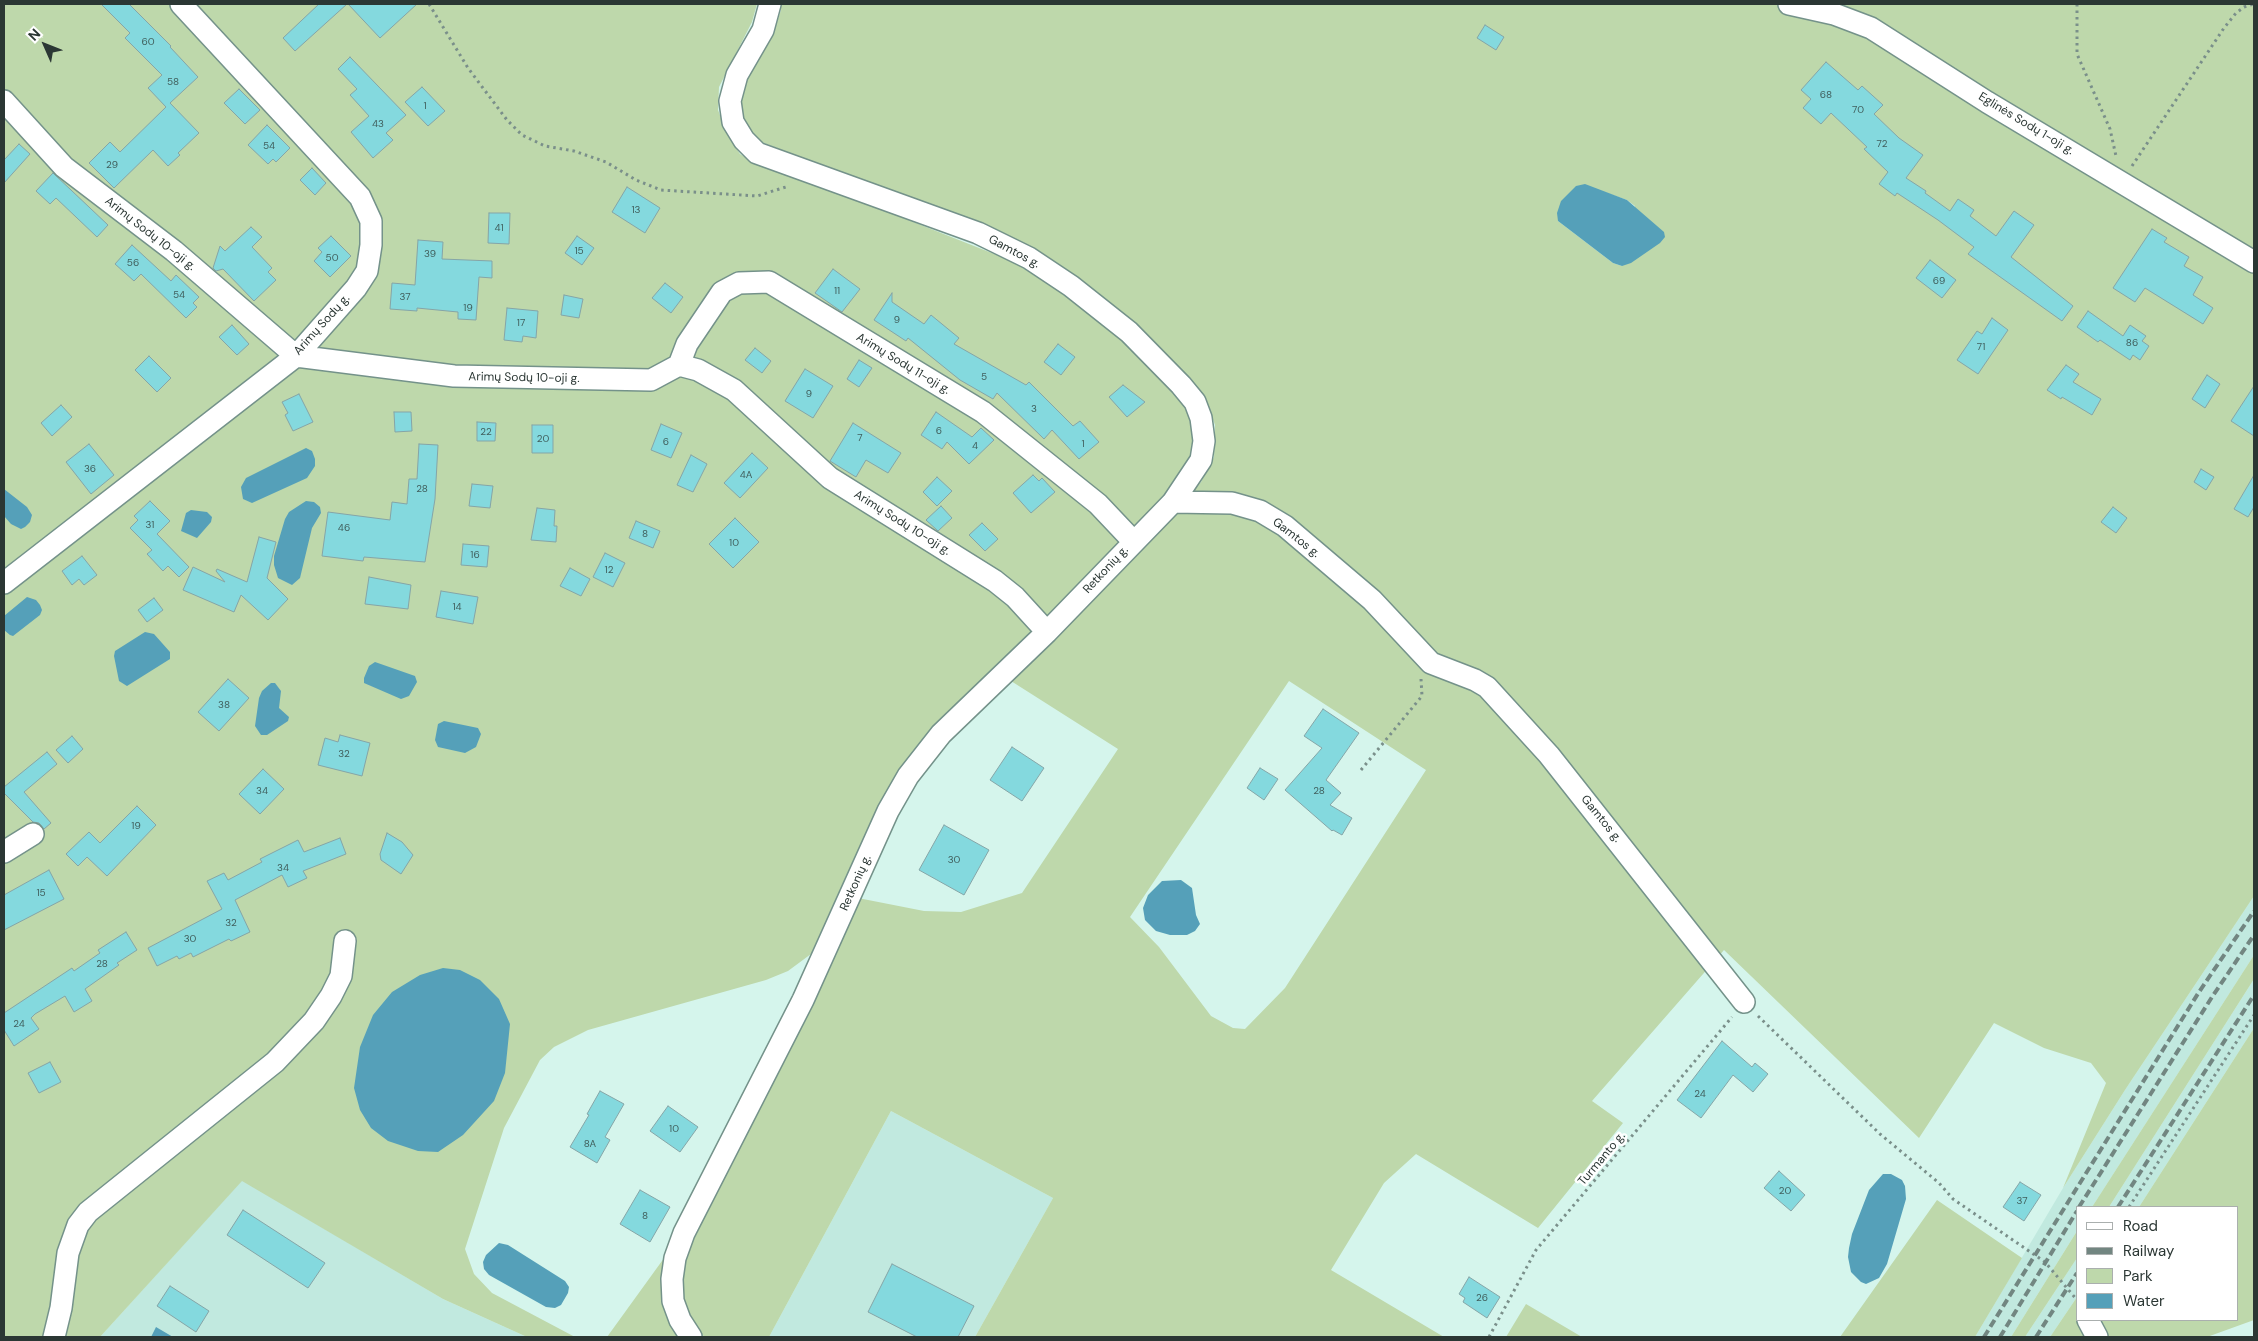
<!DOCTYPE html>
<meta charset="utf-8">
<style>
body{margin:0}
#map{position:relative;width:2258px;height:1341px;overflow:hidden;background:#d5f5ec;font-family:"DM Sans",sans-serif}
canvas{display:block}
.frame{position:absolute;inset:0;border:5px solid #2b3734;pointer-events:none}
.legend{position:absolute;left:2076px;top:1206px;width:162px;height:115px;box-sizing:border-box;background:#fff;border:1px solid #aaafae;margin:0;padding:6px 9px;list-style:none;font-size:15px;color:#2b3734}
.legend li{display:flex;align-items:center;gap:10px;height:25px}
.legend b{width:25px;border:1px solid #aaafae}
.north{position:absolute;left:20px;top:20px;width:50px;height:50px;-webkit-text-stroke:4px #fff;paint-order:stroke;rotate:314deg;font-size:14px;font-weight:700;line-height:20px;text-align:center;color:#2b3734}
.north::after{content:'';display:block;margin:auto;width:18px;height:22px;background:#2b3734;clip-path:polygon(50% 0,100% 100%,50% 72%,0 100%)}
</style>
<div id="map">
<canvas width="2258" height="1341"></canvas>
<div class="frame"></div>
<ul class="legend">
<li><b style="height:6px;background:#fff"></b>Road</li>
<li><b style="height:6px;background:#728681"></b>Railway</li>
<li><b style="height:14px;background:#bed8ab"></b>Park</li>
<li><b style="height:14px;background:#55a0b9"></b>Water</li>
</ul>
<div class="north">N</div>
</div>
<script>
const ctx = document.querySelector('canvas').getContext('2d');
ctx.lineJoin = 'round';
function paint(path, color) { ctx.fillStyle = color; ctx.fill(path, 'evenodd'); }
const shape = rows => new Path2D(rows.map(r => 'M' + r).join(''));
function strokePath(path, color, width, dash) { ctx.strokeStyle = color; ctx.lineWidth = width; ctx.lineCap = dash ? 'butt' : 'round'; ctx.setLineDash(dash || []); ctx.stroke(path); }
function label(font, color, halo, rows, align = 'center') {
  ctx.font = font + ' "DM Sans",sans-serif'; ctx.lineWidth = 5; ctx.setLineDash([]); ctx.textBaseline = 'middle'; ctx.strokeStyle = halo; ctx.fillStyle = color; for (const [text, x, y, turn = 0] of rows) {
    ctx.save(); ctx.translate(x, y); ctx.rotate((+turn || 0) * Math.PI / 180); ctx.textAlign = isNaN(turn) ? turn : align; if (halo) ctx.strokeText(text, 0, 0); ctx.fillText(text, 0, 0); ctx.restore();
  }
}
paint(shape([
 [2254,896,2254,955,2092,1207,2077,1207,2077,1231,2011,1337,1975,1337,2063,1188,2125,1090],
 [2254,979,2254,1028,2139,1207,2109,1207],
 [891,1111,1053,1198,975,1337,769,1337],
 [242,1180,443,1299,527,1337,100,1337],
 [2077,1258,2077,1297,2050,1337,2025,1337]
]), '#c1e9df');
paint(shape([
 [4,4,757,4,752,22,719,87,718,110,728,136,740,154,758,165,797,176,1012,261,1091,312,1174,388,1188,412,1193,436,1190,458,1174,487,979,686,935,725,893,782,872,819,811,954,788,971,766,980,588,1030,554,1047,540,1060,504,1128,465,1249,474,1274,492,1293,575,1337,527,1337,443,1299,242,1181,100,1337,4,1337],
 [781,4,2254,4,2254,896,2125,1090,2063,1188,2106,1083,2091,1063,2044,1048,1994,1023,1919,1138,1724,950,1592,1101,1623,1123,1538,1228,1416,1154,1384,1183,1331,1270,1444,1337,975,1337,1053,1198,891,1111,769,1337,704,1337,684,1306,679,1283,688,1251,826,971,858,898,924,911,961,912,1022,893,1118,749,1011,681,1179,508,1201,482,1214,457,1215,425,1207,403,1193,383,1175,363,1074,278,1002,236,759,141,748,130,740,115,739,96,744,78,772,37,781,10],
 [1584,185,1627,200,1635,206,1622,266,1613,263,1558,221],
 [1289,681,1426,770,1285,988,1245,1029,1233,1028,1211,1016,1159,947,1130,917],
 [2254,955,2254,979,2109,1207,2092,1207],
 [2254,1028,2254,1320,2207,1337,2050,1337,2077,1297,2077,1320,2237,1320,2237,1207,2139,1207],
 [1937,1200,2022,1258,1975,1337,1840,1337],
 [2077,1231,2077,1258,2025,1337,2011,1337],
 [667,1254,670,1323,678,1337,607,1337],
 [1526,1304,1582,1337,1506,1337]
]), '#bed8ab');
paint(shape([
 [1585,184,1627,200,1664,232,1665,237,1660,243,1631,263,1622,266,1613,263,1558,221,1557,213,1561,201,1576,186],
 [306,448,312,451,315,459,315,466,307,478,252,503,243,499,241,487,246,478],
 [4,489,27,507,32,515,30,522,25,527,21,529,11,524,4,516],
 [306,501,314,502,320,507,321,513,312,528,300,578,292,585,278,578,274,565,274,556,285,519,289,512],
 [191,510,207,512,212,517,211,522,197,538,181,531,186,513],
 [27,597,36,600,40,605,42,610,40,615,13,636,10,635,4,630,4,616],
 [145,632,154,634,170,652,170,659,127,686,119,681,114,656,115,651],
 [375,662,415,676,417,682,409,696,401,699,364,683,364,678,369,666],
 [271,683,275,683,281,691,279,708,289,717,288,721,267,735,261,735,255,726,259,698,262,691],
 [444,721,478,728,481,734,476,747,465,753,438,747,435,740,438,724],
 [1181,880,1192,888,1196,915,1200,924,1195,931,1187,935,1170,935,1156,931,1145,920,1143,908,1148,895,1162,881],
 [443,968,460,970,480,980,499,999,510,1024,505,1073,494,1101,463,1135,438,1152,418,1151,388,1141,371,1128,360,1110,354,1088,360,1047,373,1015,392,992,420,975],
 [1883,1174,1891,1174,1902,1180,1905,1186,1906,1199,1887,1264,1879,1278,1866,1284,1861,1282,1851,1272,1848,1257,1849,1248,1852,1234,1869,1190],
 [499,1243,508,1245,565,1281,569,1287,568,1293,561,1305,555,1308,546,1307,489,1275,484,1269,483,1262,486,1255],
 [156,1327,173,1337,151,1337]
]), '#55a0b9');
const building = shape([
 [101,4,129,4,171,46,170,47,198,77,170,103,199,133,178,153,180,155,168,166,153,150,114,188,89,163,110,142,120,152,166,107,148,88,162,75,125,38,130,33,101,4],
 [319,4,347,4,295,51,283,38,319,4],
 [348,4,417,4,380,38,348,4],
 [1485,25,1504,37,1496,50,1477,38,1485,25],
 [350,57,406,115,386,133,393,140,373,158,351,132,369,116,350,95,357,89,338,69,350,57],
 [1826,62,1858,90,1862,86,1883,105,1874,114,1899,138,1923,155,1906,178,1926,191,1925,193,1950,211,1958,199,1974,210,1970,216,1996,236,2014,211,2034,225,2011,257,2073,306,2062,321,1968,254,1974,247,1938,220,1897,193,1895,196,1879,184,1888,172,1864,149,1867,147,1831,113,1821,124,1803,108,1811,99,1801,90,1826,62],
 [422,87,445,111,428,126,405,102,422,87],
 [239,89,260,110,245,124,224,103,239,89],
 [267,125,290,148,276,162,273,159,268,164,248,145,267,125],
 [19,144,30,154,4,183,4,160,19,144],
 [312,168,326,183,315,195,300,180,312,168],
 [53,173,108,225,97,237,56,198,50,204,36,191,53,173],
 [627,187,660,208,645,233,612,212,627,187],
 [489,213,510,213,509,244,488,243,489,213],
 [251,227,262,237,252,247,272,268,268,272,276,280,254,301,223,269,216,271,213,268,220,246,225,251,251,227],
 [2152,229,2167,238,2164,242,2189,257,2184,266,2203,277,2193,295,2213,308,2203,324,2145,288,2135,302,2113,288,2152,229],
 [331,236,351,256,330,277,314,261,322,252,318,248,331,236],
 [577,236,594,248,582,265,565,253,577,236],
 [418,240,443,242,442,259,492,261,492,278,479,277,476,320,458,319,458,312,417,308,417,311,390,309,392,283,415,285,418,240],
 [132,245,171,281,176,275,199,297,193,303,197,307,186,318,141,274,134,281,115,264,132,245],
 [1930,260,1956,280,1942,298,1916,278,1930,260],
 [833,269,860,289,842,312,815,293,833,269],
 [665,283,683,297,671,313,652,298,665,283],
 [892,293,892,302,924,324,931,315,959,338,954,344,1026,385,1029,382,1073,426,1080,421,1099,442,1079,459,1052,430,1044,439,997,393,993,399,960,380,908,338,906,341,874,320,892,293],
 [564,295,583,299,579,318,561,315,564,295],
 [507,308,538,311,536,338,523,336,522,342,504,340,507,308],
 [2088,311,2123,336,2130,325,2146,336,2142,341,2149,346,2140,360,2133,355,2130,360,2100,340,2098,342,2077,327,2088,311],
 [1992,318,2008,330,1978,374,1957,360,1977,331,1982,334,1992,318],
 [232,325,249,344,237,355,219,337,232,325],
 [1058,344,1075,357,1061,375,1044,362,1058,344],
 [755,348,771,361,762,373,745,360,755,348],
 [149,356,171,378,157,392,135,370,149,356],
 [859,360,872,368,859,387,847,379,859,360],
 [2066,365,2079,374,2073,382,2101,399,2092,415,2062,397,2061,399,2047,390,2066,365],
 [805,369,833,386,813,418,785,401,805,369],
 [2207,375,2220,384,2205,408,2192,399,2207,375],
 [1123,385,1145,402,1127,417,1109,397,1123,385],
 [2254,386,2254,436,2231,421,2254,386],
 [299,394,313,422,293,431,285,415,288,413,282,402,299,394],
 [61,405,72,417,52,436,41,423,61,405],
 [394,412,411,412,412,431,395,432,394,412],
 [936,412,972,437,981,428,994,440,969,464,947,442,942,449,921,435,936,412],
 [477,422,496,423,495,441,477,441,477,422],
 [853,423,901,453,888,473,866,460,856,477,830,461,853,423],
 [661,424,682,433,671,458,651,450,661,424],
 [532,425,553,425,553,453,532,453,532,425],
 [89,444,114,475,91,494,66,462,89,444],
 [419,444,438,445,435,499,425,562,364,557,363,561,322,556,328,512,390,520,392,502,407,504,409,479,417,479,419,444],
 [752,453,768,468,740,498,724,483,752,453],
 [691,455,707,464,693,492,677,485,691,455],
 [2201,469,2214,477,2206,490,2194,482,2201,469],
 [1033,475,1039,481,1042,478,1055,492,1031,513,1013,493,1033,475],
 [2254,475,2254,507,2248,517,2234,509,2254,475],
 [937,477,952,491,937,506,923,492,937,477],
 [472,484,493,486,490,508,469,506,472,484],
 [150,501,170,521,157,534,189,567,179,577,168,566,163,571,147,554,152,550,130,528,138,520,134,516,150,501],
 [941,506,952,518,938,531,926,520,941,506],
 [2113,507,2127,518,2116,533,2101,522,2113,507],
 [537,508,555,510,554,526,557,526,556,542,531,540,537,508],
 [735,518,759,542,733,568,709,544,735,518],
 [636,521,660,531,653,548,629,538,636,521],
 [982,523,998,539,985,551,969,535,982,523],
 [259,537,276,542,267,578,288,599,268,620,241,595,234,612,183,590,193,567,225,582,216,571,217,569,247,582,259,537],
 [463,544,489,546,487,567,461,565,463,544],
 [605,553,625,563,613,587,593,577,605,553],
 [82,556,97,575,84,585,79,579,72,585,62,571,82,556],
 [570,568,590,579,581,596,560,586,570,568],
 [369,577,411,585,408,609,365,604,369,577],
 [441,591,478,597,473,624,436,617,441,591],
 [154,598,163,610,147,622,138,610,154,598],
 [228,679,249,698,219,731,198,712,228,679],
 [1323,709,1359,733,1326,780,1341,793,1330,805,1352,818,1342,835,1333,830,1332,831,1285,790,1322,748,1304,736,1323,709],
 [340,735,370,743,362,776,318,765,325,738,338,742,340,735],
 [72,736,83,749,68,763,56,750,72,736],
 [1012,747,1044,768,1022,801,990,780,1012,747],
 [47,752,57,764,24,792,51,823,44,829,39,823,33,822,4,793,4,787,47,752],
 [1260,768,1278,779,1264,800,1247,788,1260,768],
 [263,769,284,789,260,814,239,794,263,769],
 [137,806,156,825,107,876,87,857,78,866,66,854,89,832,100,843,137,806],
 [944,825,989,850,964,895,919,870,944,825],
 [387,833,402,842,413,855,401,874,381,860,380,854,387,833],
 [340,838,346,854,303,871,307,878,288,887,282,875,235,900,250,932,231,941,229,939,193,957,191,953,179,959,177,956,157,966,148,948,222,909,207,881,224,873,228,880,262,862,260,859,298,840,304,852,340,838],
 [49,870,64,899,4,930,4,895,49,870],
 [126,932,137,950,117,963,119,965,85,989,92,1001,74,1012,65,996,35,1014,31,1018,39,1029,14,1046,4,1030,4,1013,72,968,74,971,100,953,98,950,126,932],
 [1722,1041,1752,1067,1755,1063,1768,1074,1753,1092,1733,1075,1701,1118,1677,1100,1722,1041],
 [50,1062,61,1082,39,1093,28,1073,50,1062],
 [600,1091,624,1104,605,1137,610,1140,597,1163,570,1147,589,1115,587,1114,600,1091],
 [668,1106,698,1127,680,1152,650,1131,668,1106],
 [1779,1171,1805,1195,1791,1211,1764,1188,1779,1171],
 [2020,1182,2041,1195,2024,1221,2003,1207,2020,1182],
 [640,1190,670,1207,650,1242,620,1224,640,1190],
 [243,1210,325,1263,308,1288,227,1235,243,1210],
 [892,1264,974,1306,958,1337,917,1337,868,1312,892,1264],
 [1469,1277,1500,1297,1487,1318,1463,1302,1465,1298,1459,1294,1469,1277],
 [170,1286,209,1311,196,1332,157,1306,170,1286]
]);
paint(building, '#84d9de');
strokePath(building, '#85a5a7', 1);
const minor = shape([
 [1789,4,1834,14,1871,28,1987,102,2254,262],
 [4,101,64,167,174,251,296,356,454,376,651,380,679,365,698,370,734,390,830,478,995,581,1015,597,1047,632],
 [679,365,687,344,722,292,739,283,769,282,983,412,1098,504,1133,541],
 [1173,502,1232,503,1260,511,1285,526,1372,600,1431,663,1475,680,1487,687,1549,755,1744,1002],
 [4,583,296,356,356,288,367,271,371,245,371,221,360,197,181,4],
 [4,852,33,834],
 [2088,1320,2097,1337],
 [54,1337,61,1308,68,1253,78,1225,88,1212,275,1062,314,1021,331,996,341,976,345,941],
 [691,1337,680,1320,673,1301,672,1279,675,1258,684,1233,803,1000,888,811,908,776,941,734,1047,632,1173,502,1201,460,1204,441,1201,418,1195,402,1181,385,1129,332,1071,286,1029,258,978,233,757,153,744,140,733,122,730,101,737,75,763,30,770,4]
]);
strokePath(minor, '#74928a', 24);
strokePath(shape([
 [429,4,468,68,507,120,522,135,545,146,574,151,606,162,636,180,661,190,757,196,789,186],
 [2077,4,2077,54,2110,129,2116,156],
 [2132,166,2224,28,2236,13,2244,7,2254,4],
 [1361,770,1422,696,1421,679],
 [1758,1016,1880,1134,1939,1183,1953,1199,2045,1262,2077,1300],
 [2129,1207,2254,1015],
 [1489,1337,1536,1250,1732,1017]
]), '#7a8f8a', 3, [2.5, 4]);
strokePath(minor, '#fff', 21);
strokePath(shape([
 [2079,1207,2212,997,2254,935],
 [2118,1207,2254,995],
 [1984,1337,2199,992,2254,911],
 [2000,1337,2077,1211],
 [2036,1337,2077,1273]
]), '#728681', 4, [8, 4]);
label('10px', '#41605e', null, [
 ["60",148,42],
 ["58",173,82],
 ["68",1826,95],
 ["1",425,106],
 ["70",1858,110],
 ["43",378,124],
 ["72",1882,144],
 ["54",269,146],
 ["29",112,165],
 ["13",636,210],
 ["41",499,228],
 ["15",579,251],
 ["39",430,254],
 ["50",332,258],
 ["56",133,263],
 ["69",1939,281],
 ["11",837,291],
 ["54",179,295],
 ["37",405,297],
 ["19",468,308],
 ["9",897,320],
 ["17",521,323],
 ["86",2132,343],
 ["71",1981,347],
 ["5",984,377],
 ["9",809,394],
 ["3",1034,409],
 ["6",939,431],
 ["22",486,432],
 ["7",860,438],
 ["20",543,439],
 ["6",666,442],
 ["1",1083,444],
 ["4",975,446],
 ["36",90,469],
 ["4A",746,475],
 ["28",422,489],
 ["31",150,525],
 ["46",344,528],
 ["8",645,534],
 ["10",734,543],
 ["16",475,555],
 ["12",609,570],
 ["14",457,607],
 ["38",224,705],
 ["32",344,754],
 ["34",262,791],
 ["28",1319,791],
 ["19",136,826],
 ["30",954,860],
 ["34",283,868],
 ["15",41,893],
 ["32",231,923],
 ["30",190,939],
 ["28",102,964],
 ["24",19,1024],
 ["24",1700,1094],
 ["10",674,1129],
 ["8A",590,1144],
 ["20",1785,1191],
 ["37",2022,1201],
 ["8",645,1216],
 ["26",1482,1298]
]);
label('12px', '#2b3734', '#fff', [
 ["Eglinės Sodų 1-oji g.",2026,124,31],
 ["Arimų Sodų 10-oji g.",150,234,38],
 ["Gamtos g.",1014,252,28],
 ["Arimų Sodų g.",322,325,-48],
 ["Arimų Sodų 11-oji g.",903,364,31],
 ["Arimų Sodų 10-oji g.",524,378,1],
 ["Arimų Sodų 10-oji g.",902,523,32],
 ["Gamtos g.",1296,538,38],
 ["Retkonių g.",1106,570,-47],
 ["Gamtos g.",1601,819,51],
 ["Retkonių g.",856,883,-66],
 ["Turmanto g.",1602,1159,-50]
]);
</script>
